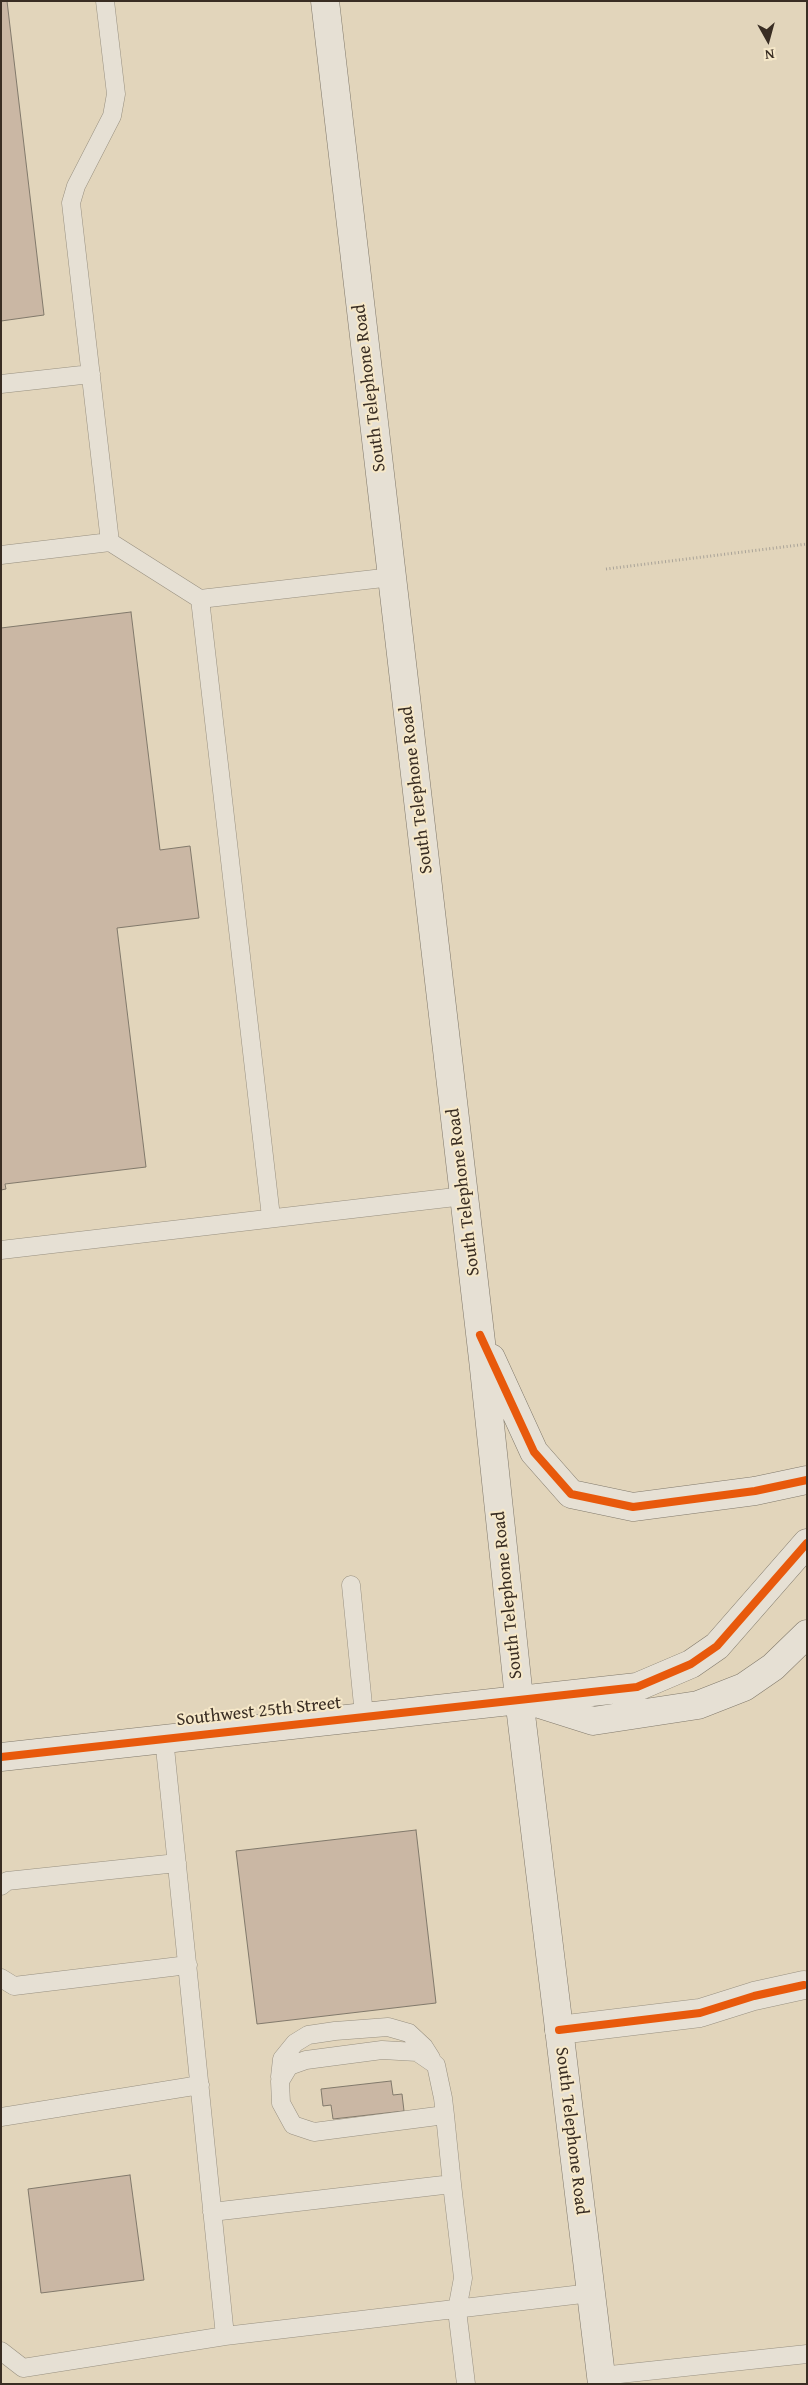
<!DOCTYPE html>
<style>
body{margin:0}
#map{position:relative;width:808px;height:2385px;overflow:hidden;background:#e2d5bb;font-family:"Gentium Book Plus",serif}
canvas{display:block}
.frame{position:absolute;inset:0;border:2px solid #392d23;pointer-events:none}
.north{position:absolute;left:743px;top:15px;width:50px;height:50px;-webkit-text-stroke:4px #f6e8c9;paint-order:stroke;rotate:173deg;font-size:14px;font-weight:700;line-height:20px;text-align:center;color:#392d23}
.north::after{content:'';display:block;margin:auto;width:18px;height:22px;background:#392d23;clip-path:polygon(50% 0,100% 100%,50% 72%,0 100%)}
</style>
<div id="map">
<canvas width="808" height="2385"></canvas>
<div class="frame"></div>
<div class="north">N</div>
</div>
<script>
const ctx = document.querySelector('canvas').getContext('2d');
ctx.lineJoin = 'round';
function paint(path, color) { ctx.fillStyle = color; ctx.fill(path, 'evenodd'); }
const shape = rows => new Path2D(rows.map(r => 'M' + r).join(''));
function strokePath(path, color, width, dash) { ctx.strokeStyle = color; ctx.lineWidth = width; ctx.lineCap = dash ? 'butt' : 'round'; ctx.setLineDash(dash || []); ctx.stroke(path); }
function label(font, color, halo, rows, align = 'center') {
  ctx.font = font + ' "Gentium Book Plus",serif'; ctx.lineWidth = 4; ctx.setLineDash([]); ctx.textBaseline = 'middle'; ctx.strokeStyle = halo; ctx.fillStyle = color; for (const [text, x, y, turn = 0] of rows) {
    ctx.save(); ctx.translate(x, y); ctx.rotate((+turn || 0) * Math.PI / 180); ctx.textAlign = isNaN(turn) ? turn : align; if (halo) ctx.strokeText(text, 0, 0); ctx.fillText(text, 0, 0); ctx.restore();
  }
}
const building = shape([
 [1,1,7,1,44,315,1,321,1,1],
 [131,612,160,850,190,846,199,918,117,928,146,1167,5,1184,6,1189,1,1190,1,628,131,612],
 [416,1830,436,2003,257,2024,236,1851,416,1830],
 [391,2081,393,2095,402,2094,404,2111,333,2119,331,2105,323,2106,321,2089,391,2081],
 [130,2175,144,2280,41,2293,28,2189,130,2175]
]);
paint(building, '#cab7a4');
strokePath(building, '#81796b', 1);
const lane = shape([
 [105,1,116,94,112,116,76,186,71,203,110,542,200,599],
 [1,384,91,374],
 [1,555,110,542],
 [271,1217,200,599,392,577],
 [1,1250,464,1196],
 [351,1585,364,1715],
 [164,1738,225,2336,591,2293],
 [1,1886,7,1881,177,1863],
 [1,1978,14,1986,188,1965],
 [280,2077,282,2059,295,2043,308,2035,335,2031,388,2027,409,2033,424,2047,431,2058],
 [445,2115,314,2132,293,2125,281,2103,280,2081,289,2066,306,2060,382,2050,417,2052,436,2065,443,2098,445,2115,452,2184],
 [1,2117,200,2085],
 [212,2212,452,2184,463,2278,457,2310,466,2384],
 [1,2351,23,2368,225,2336],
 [601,2376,807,2354]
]);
const street = shape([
 [559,2030,700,2013,754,1996,804,1985]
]);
const secondary = shape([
 [325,1,483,1359,519,1698,602,2384],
 [491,1358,534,1452,571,1494,633,1507,755,1491,807,1480],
 [533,1702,593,1721,698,1705,744,1687,773,1667,807,1634],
 [1,1757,637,1687,691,1664,717,1646,807,1543]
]);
strokePath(lane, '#989080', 19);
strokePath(street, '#989080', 29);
strokePath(secondary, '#81796b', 29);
strokePath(shape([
 [606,569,807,544]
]), '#a9a398', 3, [1, 2.5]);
strokePath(lane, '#e6e0d4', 18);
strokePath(street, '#e6e0d4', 28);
strokePath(secondary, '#e6e0d4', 28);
strokePath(shape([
 [480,1335,534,1452,571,1494,633,1507,755,1491,807,1480],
 [1,1757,637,1687,691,1664,717,1646,807,1543],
 [559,2030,700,2013,754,1996,804,1985]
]), '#e8590c', 8);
label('18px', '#392d23', '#f6e8c9', [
 ["South Telephone Road",370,388,-97],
 ["South Telephone Road",417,790,-97],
 ["South Telephone Road",464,1192,-97],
 ["South Telephone Road",508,1595,-96],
 ["Southwest 25th Street",259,1712,-6],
 ["South Telephone Road",571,2131,83]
]);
</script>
